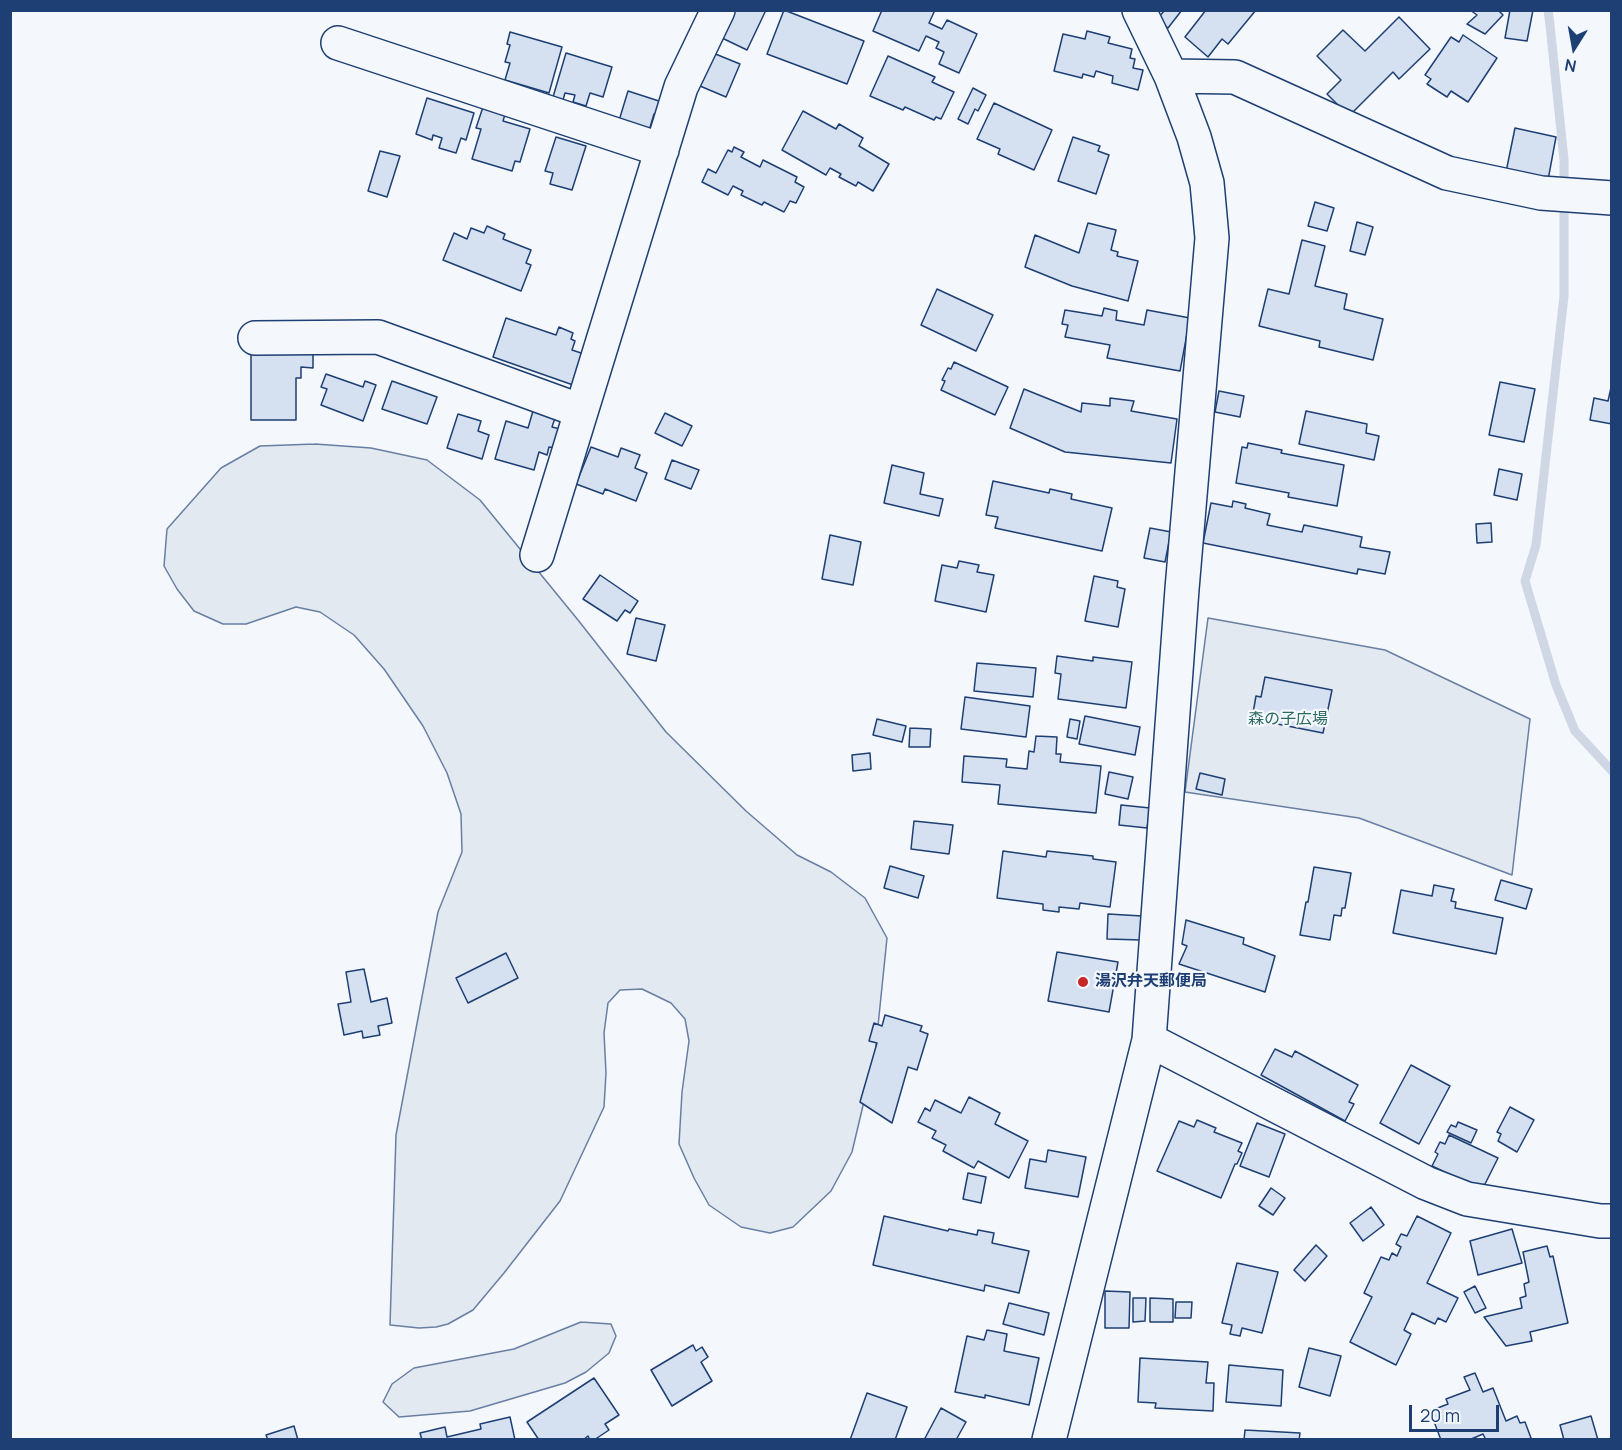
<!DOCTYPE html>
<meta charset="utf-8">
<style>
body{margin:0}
#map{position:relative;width:1622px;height:1450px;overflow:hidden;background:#f4f7fb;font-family:Manrope,sans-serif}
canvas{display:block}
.frame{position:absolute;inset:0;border:12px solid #1d3f73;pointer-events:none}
.north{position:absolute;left:1544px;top:18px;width:60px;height:60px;-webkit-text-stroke:4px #f4f7fb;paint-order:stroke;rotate:191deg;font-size:16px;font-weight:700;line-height:24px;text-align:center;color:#1d3f73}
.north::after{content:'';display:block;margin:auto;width:21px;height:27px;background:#1d3f73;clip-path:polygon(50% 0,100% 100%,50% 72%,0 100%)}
.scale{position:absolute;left:1409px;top:1405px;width:90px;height:27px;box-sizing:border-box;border:3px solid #1d3f73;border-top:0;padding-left:8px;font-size:18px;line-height:21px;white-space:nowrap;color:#1d3f73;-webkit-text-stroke:4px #f4f7fb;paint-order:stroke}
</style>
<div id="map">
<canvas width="1622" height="1450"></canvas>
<div class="frame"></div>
<div class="north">N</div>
<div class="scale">20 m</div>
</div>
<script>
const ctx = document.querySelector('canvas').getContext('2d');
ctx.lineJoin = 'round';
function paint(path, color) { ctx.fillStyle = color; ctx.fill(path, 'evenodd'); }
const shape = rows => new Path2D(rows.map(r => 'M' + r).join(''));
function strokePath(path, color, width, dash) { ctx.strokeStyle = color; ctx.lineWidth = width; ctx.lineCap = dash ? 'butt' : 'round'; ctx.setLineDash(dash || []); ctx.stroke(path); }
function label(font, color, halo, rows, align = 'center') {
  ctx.font = font + ' Manrope,"Noto Sans JP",sans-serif'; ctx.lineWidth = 4.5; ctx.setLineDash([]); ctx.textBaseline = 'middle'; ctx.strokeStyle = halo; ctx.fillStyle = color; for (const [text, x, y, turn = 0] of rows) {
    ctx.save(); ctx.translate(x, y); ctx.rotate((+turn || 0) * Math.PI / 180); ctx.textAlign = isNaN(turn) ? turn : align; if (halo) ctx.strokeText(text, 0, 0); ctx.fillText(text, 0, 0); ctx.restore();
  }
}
const green = shape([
 [315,444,371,448,427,460,480,500,578,620,666,732,746,811,797,855,831,872,865,898,887,938,875,1055,852,1152,831,1191,793,1227,770,1233,741,1227,709,1205,694,1178,679,1144,682,1092,689,1041,685,1019,671,1003,642,989,620,990,608,1003,604,1033,606,1073,604,1107,560,1201,504,1273,473,1310,448,1324,436,1327,419,1328,390,1325,396,1135,438,912,462,852,461,814,447,773,423,726,384,669,354,635,320,612,296,607,246,624,223,624,194,611,177,589,164,566,167,529,221,468,260,446,315,444],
 [1208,618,1385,650,1530,719,1512,875,1359,818,1185,792,1208,618],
 [581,1322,611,1324,616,1336,609,1353,586,1372,565,1383,470,1411,399,1417,383,1402,392,1384,414,1368,514,1349,581,1322]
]);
paint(green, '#e3e9f0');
strokePath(green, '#687fa3', 1.5);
strokePath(shape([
 [1548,10,1550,25,1564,160,1564,296,1536,545,1525,581,1556,685,1575,731,1612,771]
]), '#cfd7e4', 9);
const building = shape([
 [735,10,766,10,747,50,722,38,735,10],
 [784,10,864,41,847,84,767,54,784,10],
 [882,10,935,10,929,23,942,29,947,20,977,34,959,73,939,64,944,52,936,48,939,42,926,36,919,51,873,31,882,10],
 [1165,10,1182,10,1168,28,1157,19,1165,10],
 [1206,10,1256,10,1228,44,1222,39,1208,57,1185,37,1206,10],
 [1470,10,1498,10,1503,15,1485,34,1467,24,1477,15,1470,10],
 [1510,10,1533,10,1527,41,1505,38,1510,10],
 [1399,17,1430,49,1399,79,1393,72,1349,116,1327,94,1341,80,1317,56,1343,30,1365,51,1399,17],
 [1087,31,1110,37,1108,43,1132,49,1130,58,1135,59,1133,68,1143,70,1138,90,1112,83,1113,76,1096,71,1094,77,1083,74,1082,78,1054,71,1063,34,1085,39,1087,31],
 [510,32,562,47,549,93,505,80,510,63,505,62,510,45,507,44,510,32],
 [1463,35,1497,58,1468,102,1451,91,1447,97,1427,84,1431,79,1425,75,1451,37,1459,42,1463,35],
 [566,53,612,67,603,97,590,93,586,106,573,102,575,95,565,93,563,100,553,97,566,53],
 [713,53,740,64,726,97,700,86,713,53],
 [888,56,935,77,932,82,954,92,941,119,936,117,934,120,905,107,903,110,870,96,888,56],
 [973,88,986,95,978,111,975,109,968,124,958,119,973,88],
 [628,91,662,102,658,115,654,114,648,134,618,124,628,91],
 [427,98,474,113,466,140,461,138,456,153,439,148,442,138,433,135,432,140,416,134,427,98],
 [485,101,507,108,503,121,530,129,520,162,515,161,512,171,472,159,481,129,476,128,485,101],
 [994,103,1052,130,1034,170,998,154,1000,149,977,139,994,103],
 [803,111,836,129,839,124,863,138,859,146,889,164,873,191,858,182,856,186,839,177,841,174,830,168,826,175,782,150,803,111],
 [1515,128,1556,137,1548,180,1506,172,1515,128],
 [556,137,586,146,572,190,550,184,553,173,545,171,556,137],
 [1073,137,1100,146,1098,151,1109,155,1096,194,1058,181,1073,137],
 [734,147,744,152,741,157,760,167,763,160,797,177,795,182,804,187,796,203,790,201,784,212,764,202,762,205,741,195,743,191,733,186,728,195,702,182,708,169,716,173,728,150,732,152,734,147],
 [380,151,400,156,387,197,368,191,380,151],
 [1315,202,1334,208,1327,231,1308,226,1315,202],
 [1357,222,1373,227,1365,255,1350,251,1357,222],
 [1088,223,1116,230,1111,250,1118,252,1117,256,1138,261,1128,301,1072,286,1025,267,1035,235,1079,253,1088,223],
 [487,226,505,234,503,239,531,250,526,263,531,265,521,291,443,260,454,233,467,239,471,228,484,233,487,226],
 [1302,240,1325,246,1315,286,1347,294,1344,309,1383,319,1373,360,1319,347,1320,341,1259,326,1268,289,1289,294,1302,240],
 [937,289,993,315,976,351,921,325,937,289],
 [1104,308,1117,311,1116,320,1144,325,1147,310,1190,318,1180,371,1107,358,1110,345,1065,337,1068,325,1062,324,1065,310,1102,316,1104,308],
 [506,318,556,335,559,327,573,333,571,339,575,341,572,350,587,355,576,386,493,357,506,318],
 [251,353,313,353,313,368,301,367,301,378,296,378,296,420,251,420,251,353],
 [954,362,1008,387,995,415,941,390,945,381,942,380,948,368,951,369,954,362],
 [326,374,363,387,365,381,376,385,363,421,321,405,327,389,321,387,326,374],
 [392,381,437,397,427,424,382,409,392,381],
 [1500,382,1535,389,1524,442,1489,435,1500,382],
 [1612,383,1612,424,1590,420,1594,398,1608,401,1612,383],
 [1024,389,1081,412,1082,403,1110,406,1110,398,1134,401,1131,411,1177,419,1171,463,1065,452,1010,428,1024,389],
 [1219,391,1244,396,1240,417,1215,412,1219,391],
 [533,411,555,418,552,427,564,430,559,449,549,447,547,455,539,452,534,470,495,459,506,421,528,428,533,411],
 [1306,411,1367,424,1366,433,1379,436,1374,460,1299,444,1306,411],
 [665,413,692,426,682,446,655,433,665,413],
 [458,414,481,421,478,431,489,435,482,459,447,448,458,414],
 [1248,443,1282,450,1281,453,1344,465,1337,506,1288,497,1289,493,1236,483,1242,447,1247,448,1248,443],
 [591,447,618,457,621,448,640,455,635,468,647,473,636,501,605,489,603,494,576,484,591,447],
 [672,460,699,470,691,489,665,479,672,460],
 [892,465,924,473,920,494,943,499,939,516,884,503,892,465],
 [1499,469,1522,474,1517,500,1494,495,1499,469],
 [993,481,1049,493,1050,489,1072,494,1071,499,1112,508,1102,551,995,528,998,517,986,515,993,481],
 [1233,501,1246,504,1245,508,1270,514,1267,525,1302,532,1304,525,1362,537,1360,547,1390,552,1385,574,1358,569,1357,574,1203,543,1211,503,1232,507,1233,501],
 [1491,523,1492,542,1477,543,1476,524,1491,523],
 [1150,528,1171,532,1165,562,1144,558,1150,528],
 [830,535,861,542,853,585,822,579,830,535],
 [959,561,979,565,977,572,994,575,986,612,935,601,942,565,957,568,959,561],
 [600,575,638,601,630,613,625,610,617,621,583,599,600,575],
 [1094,576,1118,581,1117,587,1125,589,1118,627,1085,621,1094,576],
 [636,618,665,625,656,661,627,654,636,618],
 [1057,656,1093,661,1093,657,1132,662,1126,708,1058,699,1061,674,1055,673,1057,656],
 [977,663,1036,668,1033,697,974,691,977,663],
 [1265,677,1332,690,1323,733,1252,719,1256,696,1261,697,1265,677],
 [965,697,1030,706,1026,737,961,729,965,697],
 [1085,716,1140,727,1135,755,1079,744,1085,716],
 [877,719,906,726,902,742,873,735,877,719],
 [1070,719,1080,721,1077,739,1067,737,1070,719],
 [910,728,931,729,930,747,909,747,910,728],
 [1036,736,1057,737,1056,754,1061,754,1060,762,1101,766,1096,813,998,804,1000,785,962,782,964,756,1007,759,1006,767,1027,769,1029,751,1034,752,1036,736],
 [870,753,871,769,853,771,852,755,870,753],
 [1109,772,1133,777,1128,799,1105,794,1109,772],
 [1200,773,1225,779,1222,795,1196,789,1200,773],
 [1121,805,1150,808,1147,828,1119,825,1121,805],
 [914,821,953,825,949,854,911,849,914,821],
 [1003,851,1046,857,1047,851,1093,856,1093,859,1116,862,1110,907,1080,903,1079,909,1059,907,1059,912,1043,910,1043,904,997,898,1003,851],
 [890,866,924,876,918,898,884,888,890,866],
 [1314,867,1351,873,1345,908,1342,908,1341,916,1334,915,1330,940,1300,935,1306,902,1308,902,1314,867],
 [1501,880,1532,889,1526,909,1495,900,1501,880],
 [1434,885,1454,889,1451,901,1456,902,1455,908,1503,918,1496,954,1393,933,1401,890,1432,896,1434,885],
 [1108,914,1142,916,1141,940,1107,939,1108,914],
 [1186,920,1244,938,1243,944,1275,956,1265,992,1179,964,1187,946,1182,944,1186,920],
 [1057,952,1118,962,1109,1012,1048,1001,1057,952],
 [506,953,518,978,468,1003,456,978,506,953],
 [364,969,371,1002,387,998,392,1023,378,1026,380,1035,363,1038,362,1031,344,1035,338,1004,351,1002,346,972,364,969],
 [885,1015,922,1026,920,1031,928,1034,917,1070,908,1067,892,1123,860,1102,877,1043,869,1041,874,1023,882,1026,885,1015],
 [1275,1049,1292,1057,1295,1051,1358,1085,1349,1102,1354,1104,1345,1121,1261,1075,1275,1049],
 [1411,1065,1450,1086,1419,1144,1380,1123,1411,1065],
 [969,1097,1000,1113,995,1124,1028,1141,1009,1178,978,1161,974,1168,943,1151,946,1145,932,1138,936,1131,918,1122,925,1108,930,1111,935,1100,961,1113,969,1097],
 [1510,1107,1534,1120,1517,1152,1498,1141,1501,1134,1497,1132,1510,1107],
 [1197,1120,1216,1128,1214,1132,1242,1143,1238,1151,1242,1153,1237,1164,1235,1164,1221,1198,1157,1171,1179,1121,1194,1127,1197,1120],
 [1458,1122,1477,1130,1471,1143,1447,1132,1451,1125,1456,1127,1458,1122],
 [1257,1123,1285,1134,1269,1177,1240,1166,1257,1123],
 [1449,1135,1498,1158,1482,1190,1432,1166,1438,1154,1435,1152,1440,1142,1445,1144,1449,1135],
 [1048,1150,1086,1157,1078,1197,1025,1188,1030,1159,1046,1162,1048,1150],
 [968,1173,986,1177,981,1203,963,1199,968,1173],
 [1271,1188,1285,1198,1273,1215,1259,1206,1271,1188],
 [1371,1207,1384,1225,1363,1241,1350,1223,1371,1207],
 [884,1216,948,1231,949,1229,977,1235,978,1230,994,1233,992,1243,1029,1251,1019,1293,985,1285,984,1291,873,1265,884,1216],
 [1417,1216,1451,1233,1427,1283,1458,1298,1446,1322,1438,1318,1435,1324,1412,1313,1404,1330,1411,1334,1396,1365,1350,1342,1372,1297,1364,1293,1381,1257,1389,1260,1392,1253,1397,1256,1401,1247,1396,1244,1401,1234,1407,1236,1417,1216],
 [1512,1229,1522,1263,1478,1275,1470,1241,1512,1229],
 [1316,1245,1327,1256,1305,1281,1294,1270,1316,1245],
 [1547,1246,1550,1257,1553,1256,1568,1323,1530,1332,1532,1341,1506,1346,1484,1317,1522,1308,1520,1298,1526,1296,1524,1284,1529,1282,1523,1252,1547,1246],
 [1237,1263,1278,1272,1262,1333,1242,1328,1240,1336,1230,1334,1232,1325,1222,1323,1237,1263],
 [1475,1286,1486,1308,1475,1313,1464,1292,1475,1286],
 [1105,1291,1130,1292,1129,1328,1105,1328,1105,1291],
 [1133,1298,1146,1298,1145,1321,1133,1322,1133,1298],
 [1150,1298,1173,1299,1173,1322,1150,1322,1150,1298],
 [1176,1302,1192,1302,1191,1318,1175,1318,1176,1302],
 [1009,1303,1049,1313,1044,1335,1003,1324,1009,1303],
 [987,1330,1007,1334,1004,1351,1039,1358,1029,1405,985,1395,985,1398,955,1392,967,1336,984,1340,987,1330],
 [693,1345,696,1351,702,1347,708,1357,701,1362,712,1381,672,1406,651,1370,693,1345],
 [1309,1348,1341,1356,1330,1396,1299,1387,1309,1348],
 [1140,1358,1208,1362,1206,1383,1214,1383,1213,1411,1155,1408,1156,1403,1138,1402,1140,1358],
 [1229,1365,1283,1370,1281,1406,1226,1402,1229,1365],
 [1475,1373,1483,1392,1493,1388,1506,1421,1517,1416,1520,1423,1525,1422,1531,1438,1527,1440,1486,1440,1483,1434,1469,1440,1441,1440,1430,1411,1448,1404,1446,1399,1470,1390,1464,1377,1475,1373],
 [594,1378,619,1415,605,1424,609,1430,594,1440,590,1440,588,1436,583,1440,539,1440,527,1422,594,1378],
 [867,1393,907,1407,895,1440,850,1440,867,1393],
 [941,1408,966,1422,956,1440,924,1440,941,1408],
 [1591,1416,1598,1440,1564,1440,1560,1425,1591,1416],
 [510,1417,515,1440,422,1440,420,1433,445,1427,447,1437,481,1429,480,1424,510,1417],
 [294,1426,298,1440,268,1440,266,1435,294,1426],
 [1245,1430,1300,1433,1299,1440,1244,1440,1245,1430]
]);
paint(building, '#d5e0f0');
strokePath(building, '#1d3f73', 1.5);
const minor = shape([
 [338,43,662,150],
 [1171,76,1235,77,1447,173,1541,193,1612,198],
 [255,338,378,337,581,411],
 [537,555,681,87,718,10],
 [1149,1040,1426,1183,1467,1199,1600,1221,1612,1221],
 [1049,1440,1149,1040,1182,589,1212,238,1207,183,1194,137,1171,76,1139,10]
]);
strokePath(minor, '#1d3f73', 36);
strokePath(minor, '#f4f7fb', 33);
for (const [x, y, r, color] of [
 [1083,982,6,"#c62828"]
]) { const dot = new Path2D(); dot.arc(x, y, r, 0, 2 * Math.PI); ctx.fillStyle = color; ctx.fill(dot); strokePath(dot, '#f4f7fb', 2); }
label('16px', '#2c6c60', '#f4f7fb', [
 ["森の子広場",1288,720]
]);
label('bold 16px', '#1d3f73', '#f4f7fb', [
 ["湯沢弁天郵便局",1095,982]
], 'left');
</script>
